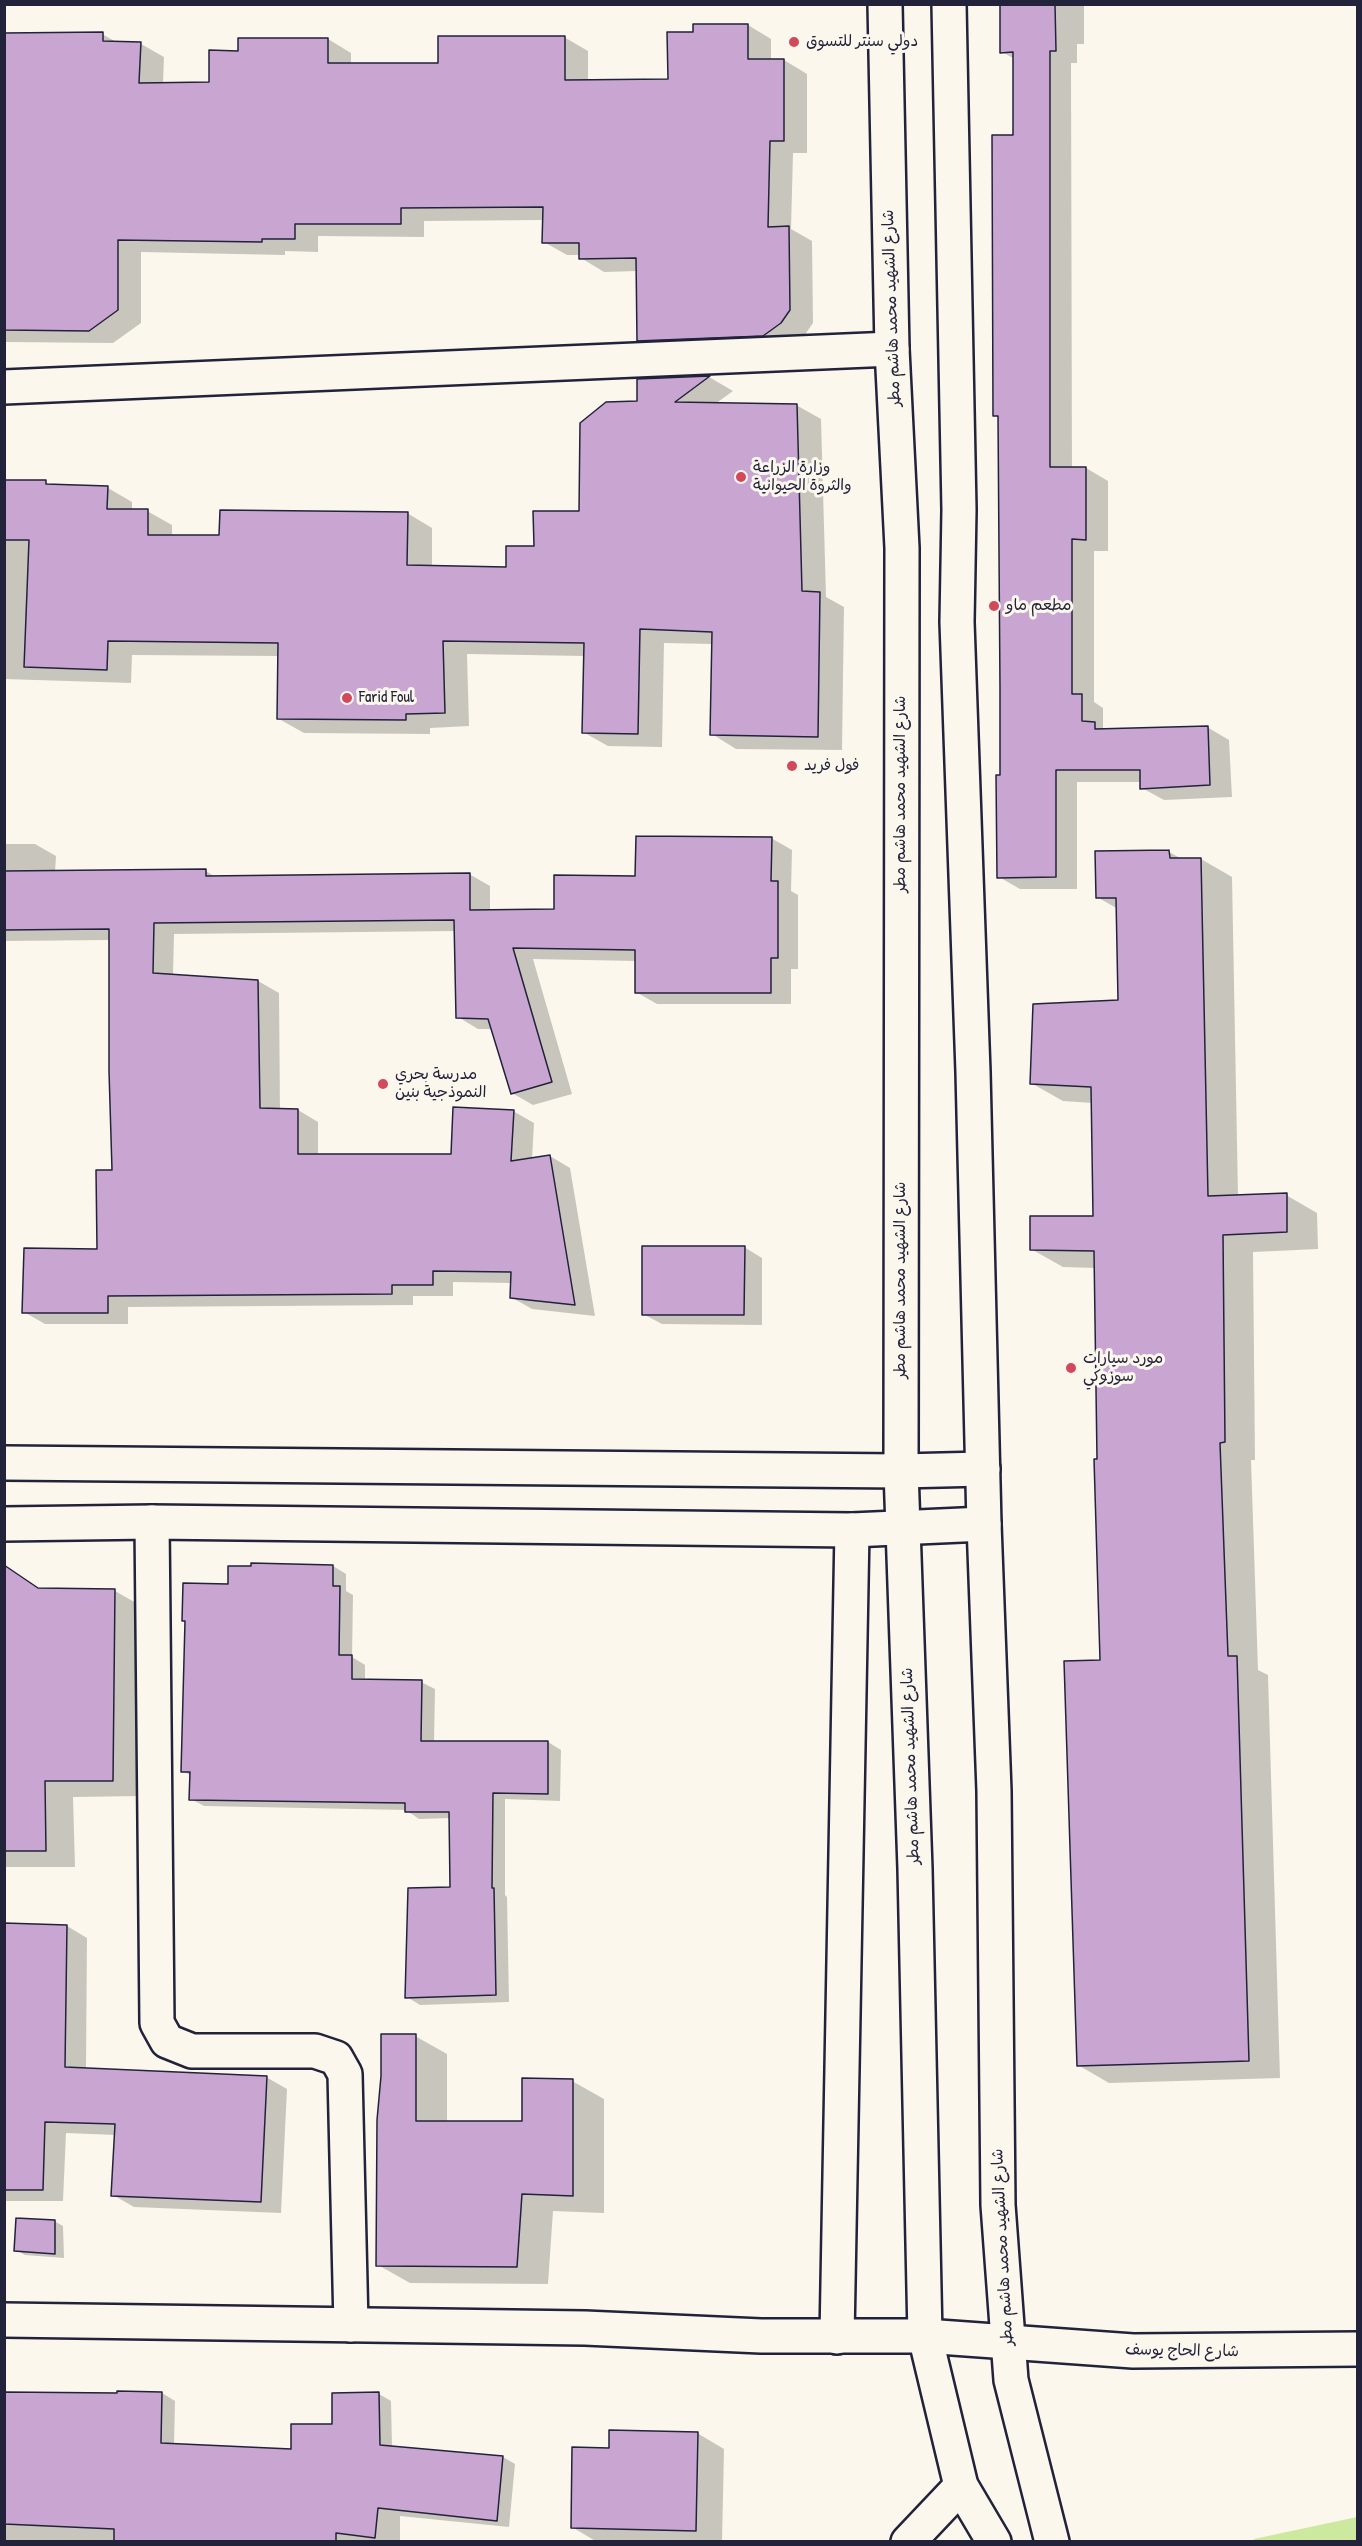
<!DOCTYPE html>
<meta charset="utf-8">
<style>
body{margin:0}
#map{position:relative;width:1362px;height:2546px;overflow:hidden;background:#fbf7ec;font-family:"Patrick Hand",sans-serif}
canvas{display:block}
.frame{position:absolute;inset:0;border:6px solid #22223b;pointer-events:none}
</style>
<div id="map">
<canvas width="1362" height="2546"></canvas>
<div class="frame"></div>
</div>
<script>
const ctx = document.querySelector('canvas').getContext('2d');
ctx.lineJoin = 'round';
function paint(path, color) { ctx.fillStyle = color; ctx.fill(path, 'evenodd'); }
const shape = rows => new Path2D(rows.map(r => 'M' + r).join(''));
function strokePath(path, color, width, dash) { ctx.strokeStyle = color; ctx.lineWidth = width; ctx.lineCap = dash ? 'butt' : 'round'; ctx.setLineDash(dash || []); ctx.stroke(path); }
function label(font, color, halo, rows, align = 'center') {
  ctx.font = font + ' "Patrick Hand","Playpen Sans Arabic",sans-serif'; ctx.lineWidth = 6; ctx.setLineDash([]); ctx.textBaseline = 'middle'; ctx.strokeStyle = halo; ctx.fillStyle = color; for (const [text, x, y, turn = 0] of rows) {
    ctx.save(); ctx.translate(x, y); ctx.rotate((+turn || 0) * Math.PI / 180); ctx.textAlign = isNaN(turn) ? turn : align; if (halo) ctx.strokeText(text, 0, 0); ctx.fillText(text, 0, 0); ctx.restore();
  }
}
paint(shape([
 [1357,2517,1357,2541,1253,2541,1254,2539]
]), '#cde99f');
paint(shape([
 [1001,4,1084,4,1084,44,1077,44,1077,63,1071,63,1072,468,1086,468,1108,481,1108,551,1094,551,1094,702,1103,708,1103,728,1106,730,1207,727,1229,740,1232,797,1164,800,1142,788,1141,782,1077,782,1077,889,1020,889,999,877,1001,776,999,418,994,415,1014,136,1015,59,1002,52],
 [748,25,771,39,771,61,784,60,807,74,807,153,793,153,791,229,812,241,813,323,804,336,787,348,661,354,638,340,637,271,604,272,581,258,581,255,567,255,544,242,544,220,424,221,424,237,318,236,318,252,285,251,285,255,141,252,141,323,113,343,4,342,4,35,102,34,118,43,141,44,164,57,163,84,210,83,240,52,328,39,351,53,351,65,440,64,564,37,588,51,588,81,669,81,694,33],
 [709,377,733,391,715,404,796,405,821,419,826,597,844,607,842,750,736,749,712,734,713,644,664,643,662,747,608,746,583,732,585,656,467,654,469,726,430,728,430,734,304,733,279,719,279,656,132,655,131,683,4,679,4,482,45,482,52,486,108,488,132,502,132,511,147,511,172,525,172,536,220,536,407,513,432,528,432,567,507,568,581,512,639,402,639,380],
 [771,838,792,850,791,891,798,895,798,969,791,969,791,1004,657,1004,636,992,636,961,533,959,572,1094,533,1105,512,1093,493,1029,478,1029,458,1017,456,931,174,934,173,976,258,981,279,993,280,1110,298,1110,318,1122,318,1156,452,1156,513,1111,534,1123,532,1159,550,1156,570,1168,595,1316,532,1309,511,1297,512,1283,453,1282,453,1296,413,1296,413,1305,128,1307,128,1324,45,1324,24,1312,99,1250,113,1171,110,940,4,941,4,844,35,844,56,856,55,872,206,871,217,878,469,874,490,886,490,911,556,911,637,878],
 [1169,852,1182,859,1201,859,1232,877,1238,1196,1286,1195,1317,1213,1318,1249,1253,1252,1255,1460,1251,1460,1258,1670,1268,1675,1280,2078,1109,2083,1078,2065,1102,1661,1096,1268,1063,1267,1031,1249,1094,1218,1093,1103,1063,1101,1031,1083,1120,1002,1118,909,1097,897],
 [744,1247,762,1258,762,1325,662,1324,643,1314],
 [333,1566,346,1574,346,1591,353,1595,352,1657,365,1665,365,1680,421,1682,435,1689,434,1743,548,1742,561,1750,560,1801,505,1799,505,1895,507,1897,509,2002,420,2005,407,1997,451,1889,451,1818,419,1819,406,1810,204,1806,191,1799,191,1776,183,1771,230,1585],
 [4,1578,39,1589,115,1591,143,1607,142,1796,73,1797,75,1867,4,1867],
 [4,1924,67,1926,87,1938,86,2069,266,2077,287,2089,281,2213,134,2207,113,2195,116,2135,66,2133,63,2201,4,2201],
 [415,2036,447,2054,447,2122,524,2123,572,2081,604,2099,604,2213,553,2211,548,2284,410,2283,378,2265],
 [54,2221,63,2226,64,2258,25,2255,16,2250],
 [4,2392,162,2393,175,2401,174,2445,292,2450,334,2426,379,2394,391,2401,392,2447,503,2457,515,2464,509,2527,400,2516,400,2542,4,2542],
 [697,2433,724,2449,722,2542,597,2542,572,2527,611,2449]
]), '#0003');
const building = shape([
 [1000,4,1055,4,1056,51,1050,51,1050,467,1086,467,1086,540,1072,539,1072,694,1082,694,1082,721,1095,722,1095,729,1208,726,1210,785,1140,789,1140,770,1056,770,1056,877,997,878,996,775,1000,775,1000,689,998,416,993,416,992,135,1013,135,1013,52,1000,53,1000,4],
 [693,24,748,24,748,59,784,59,784,141,770,141,768,227,789,226,790,310,781,323,763,336,637,341,636,258,579,259,579,243,542,243,543,207,401,208,401,224,295,224,295,239,262,239,262,242,118,240,118,310,89,331,4,330,4,33,103,32,103,41,141,42,139,83,209,82,209,50,238,51,238,38,328,38,328,63,438,63,438,36,565,36,565,80,668,79,667,32,693,32,693,24],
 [710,376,675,402,797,404,802,591,820,592,818,737,710,735,712,632,640,629,638,734,582,733,584,643,443,641,445,713,406,714,406,720,277,719,278,643,108,641,107,670,24,667,29,540,4,540,4,480,46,480,46,484,108,486,107,509,148,509,148,535,219,535,220,510,408,512,407,565,506,567,506,546,534,546,533,511,579,511,580,423,606,402,637,401,637,379,710,376],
 [636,836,772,837,771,881,778,881,778,958,771,958,771,993,635,993,635,950,513,948,552,1082,511,1094,488,1019,456,1018,454,920,154,923,153,973,258,980,260,1108,298,1109,298,1154,451,1154,453,1107,514,1110,511,1161,550,1155,575,1305,510,1298,511,1272,433,1271,433,1285,392,1285,392,1294,108,1296,108,1313,22,1313,24,1248,97,1249,96,1170,112,1170,109,1071,109,929,4,930,4,871,206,869,206,876,470,873,470,910,554,909,554,875,635,876,636,836],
 [1169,850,1170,858,1201,858,1208,1196,1287,1193,1287,1232,1223,1235,1225,1442,1220,1443,1228,1656,1237,1656,1249,2061,1077,2066,1064,1661,1100,1660,1094,1459,1097,1459,1094,1251,1030,1250,1030,1216,1093,1216,1091,1087,1030,1084,1033,1004,1118,1000,1116,898,1096,898,1095,851,1169,850],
 [642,1246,745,1246,744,1315,642,1315,642,1246],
 [251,1563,333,1565,333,1586,340,1586,339,1655,352,1655,352,1679,422,1680,421,1741,548,1741,548,1794,493,1793,492,1888,494,1888,496,1995,405,1998,408,1888,450,1887,449,1812,405,1812,405,1803,189,1800,190,1772,181,1772,185,1621,182,1621,183,1583,228,1584,228,1566,251,1566,251,1563],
 [4,1565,38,1588,115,1589,113,1781,45,1781,46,1851,4,1851,4,1565],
 [4,1923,67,1925,65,2067,267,2076,261,2202,111,2196,115,2124,45,2122,43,2190,4,2190,4,1923],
 [381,2034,416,2034,416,2121,522,2121,522,2078,573,2079,573,2196,522,2194,517,2267,376,2266,377,2120,381,2076,381,2034],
 [16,2218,55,2220,55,2254,14,2251,16,2218],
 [117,2391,162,2392,161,2443,291,2449,291,2424,332,2424,332,2393,379,2392,380,2445,503,2456,497,2521,378,2508,375,2538,336,2533,336,2541,114,2541,114,2529,4,2524,4,2392,117,2393,117,2391],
 [609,2430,698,2432,696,2531,571,2528,572,2447,609,2448,609,2430]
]);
paint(building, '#c8a6d1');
strokePath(building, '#22223b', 1.5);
const street = shape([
 [4,387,892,349],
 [152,1522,157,2023,167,2041,192,2051,315,2051,336,2058,345,2074,351,2325],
 [837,2337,852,1530]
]);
const secondary = shape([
 [4,1463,901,1471,983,1469],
 [4,1524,152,1522,852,1530,984,1524],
 [4,2320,585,2328,761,2336,925,2336,1133,2351,1358,2349],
 [908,2542,961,2486]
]);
const primary = shape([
 [885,4,892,349,902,548,901,1471,915,1869,925,2336,961,2486,994,2542],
 [949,4,959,510,957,622,973,1072,984,1524,994,1791,998,2205,1011,2380,1052,2542]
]);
strokePath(street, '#22223b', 38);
strokePath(secondary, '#22223b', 38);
strokePath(primary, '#22223b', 38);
strokePath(street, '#fbf7ec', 33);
strokePath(secondary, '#fbf7ec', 33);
strokePath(primary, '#fbf7ec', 33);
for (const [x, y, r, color] of [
 [794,42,6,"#d1495b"],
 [741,477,6,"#d1495b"],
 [994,606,6,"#d1495b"],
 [347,698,6,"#d1495b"],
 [792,766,6,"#d1495b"],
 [383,1084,6,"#d1495b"],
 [1071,1368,6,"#d1495b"]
]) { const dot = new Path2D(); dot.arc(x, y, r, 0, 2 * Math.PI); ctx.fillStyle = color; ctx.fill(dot); strokePath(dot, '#fbf7ec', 2); }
label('16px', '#22223b', '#fbf7ec', [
 ["دولي سنتر للتسوق",806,42],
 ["وزارة الزراعة",753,468],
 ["والثروة الحيوانية",753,486],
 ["مطعم ماو",1006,606],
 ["Farid Foul",359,698],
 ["فول فريد",804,766],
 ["مدرسة بحري",395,1075],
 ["النموذجية بنين",395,1093],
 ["مورد سيارات",1083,1359],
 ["سوزوكي",1083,1377]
], 'left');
label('16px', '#22223b', '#fbf7ec', [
 ["شارع الشهيد محمد هاشم مطر",892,308,-92],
 ["شارع الشهيد محمد هاشم مطر",901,794,-90],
 ["شارع الشهيد محمد هاشم مطر",901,1280,-90],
 ["شارع الشهيد محمد هاشم مطر",911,1766,-92],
 ["شارع الشهيد محمد هاشم مطر",1003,2247,-93],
 ["شارع الحاج يوسف",1182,2351,1]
]);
</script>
